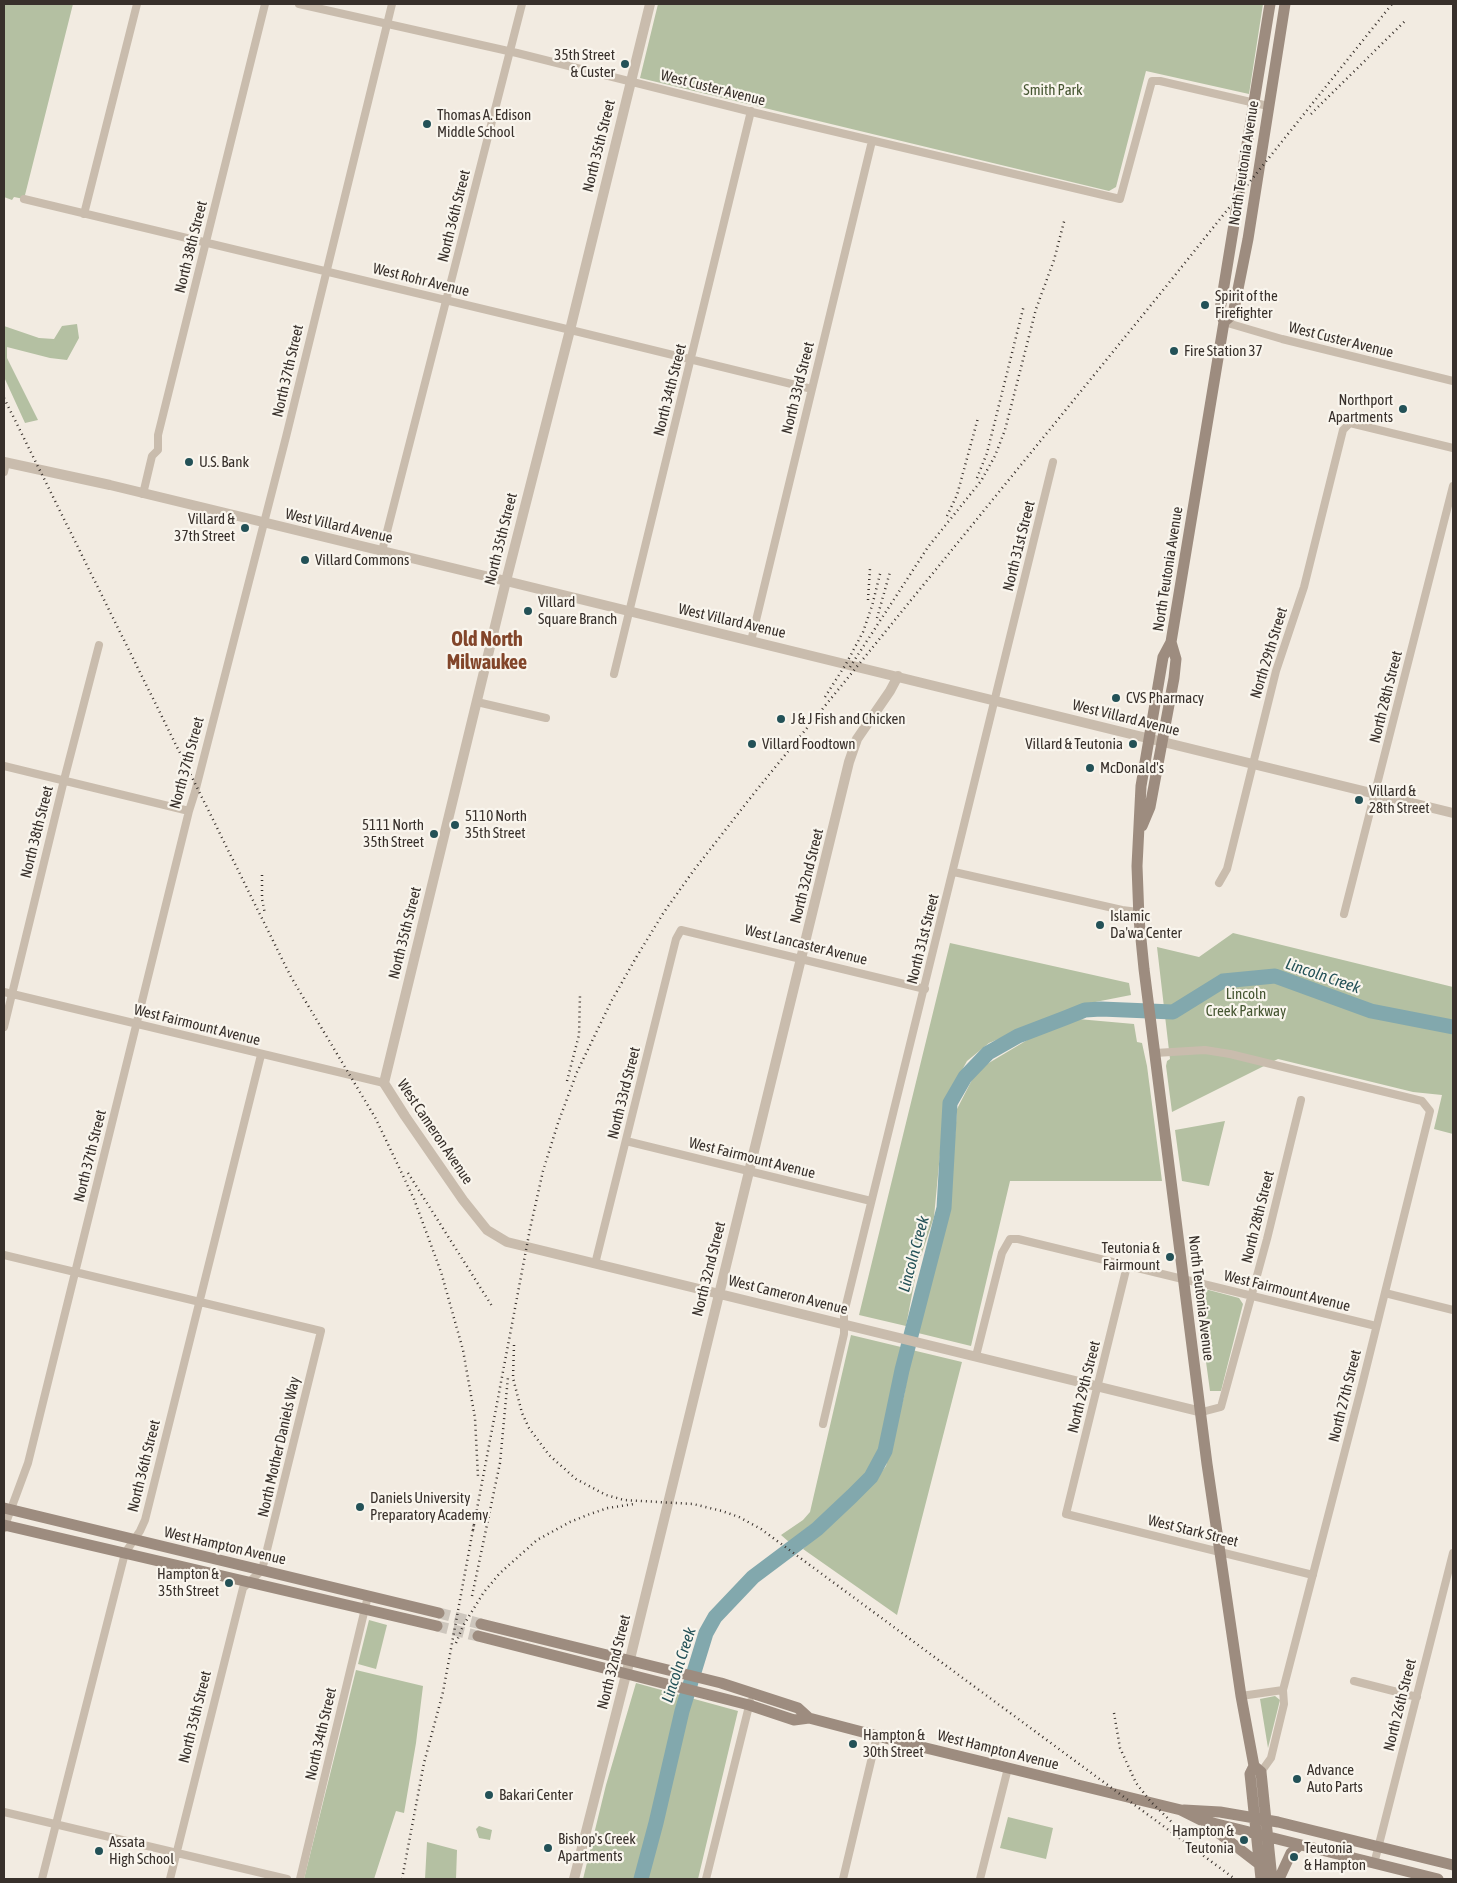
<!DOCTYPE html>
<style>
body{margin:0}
#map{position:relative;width:1457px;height:1883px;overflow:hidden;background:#f2ebe1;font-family:"Asap Condensed",sans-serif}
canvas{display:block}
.frame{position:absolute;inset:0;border:5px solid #38302b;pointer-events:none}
</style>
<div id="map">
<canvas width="1457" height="1883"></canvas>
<div class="frame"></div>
</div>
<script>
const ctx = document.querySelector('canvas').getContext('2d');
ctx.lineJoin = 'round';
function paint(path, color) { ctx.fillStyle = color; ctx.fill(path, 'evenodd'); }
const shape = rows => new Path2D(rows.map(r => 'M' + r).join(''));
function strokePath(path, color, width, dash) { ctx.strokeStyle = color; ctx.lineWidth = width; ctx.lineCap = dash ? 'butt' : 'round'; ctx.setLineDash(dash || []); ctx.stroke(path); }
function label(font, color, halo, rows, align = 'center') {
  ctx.font = font + ' "Asap Condensed",sans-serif'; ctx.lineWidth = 4.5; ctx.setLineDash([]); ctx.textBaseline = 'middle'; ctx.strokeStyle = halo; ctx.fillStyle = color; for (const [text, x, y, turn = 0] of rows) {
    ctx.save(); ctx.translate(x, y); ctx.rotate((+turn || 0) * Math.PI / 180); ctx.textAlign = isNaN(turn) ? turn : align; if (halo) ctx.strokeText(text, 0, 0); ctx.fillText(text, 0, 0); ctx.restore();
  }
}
paint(shape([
 [4,4,73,4,24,199,14,197,12,200,4,197],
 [658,4,1263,4,1249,94,1146,71,1116,187,1109,191,640,78],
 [77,324,79,338,67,360,50,358,7,347,7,358,38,420,25,423,4,377,4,326,39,338,54,339,62,326],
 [1233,933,1453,987,1453,1134,1434,1129,1442,1095,1413,1092,1278,1059,1172,1112,1166,1066,1167,1061,1170,1059,1157,947,1199,957],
 [950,943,1129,983,1131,995,1080,1005,989,1043,967,1061,945,1101,934,1217,917,1268,906,1326,859,1315],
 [1078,1019,1134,1024,1137,1042,1142,1043,1147,1066,1162,1181,1010,1181,971,1346,918,1333,950,1204,957,1109,977,1070,1034,1036],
 [1225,1121,1209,1186,1182,1181,1175,1130],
 [1205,1289,1239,1298,1243,1304,1221,1391,1210,1391,1197,1296,1200,1290],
 [851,1335,901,1347,880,1447,863,1481,845,1498,789,1542,781,1535,803,1520,810,1512],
 [912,1350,962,1362,897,1615,803,1549,871,1486,886,1466,904,1396],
 [369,1620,387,1625,376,1669,358,1664],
 [356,1670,423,1686,416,1743,404,1813,396,1811,374,1879,304,1879],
 [636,1683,738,1711,698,1879,583,1879,606,1785],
 [1275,1696,1280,1700,1268,1748,1260,1699],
 [1008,1817,1053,1828,1046,1859,1000,1848],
 [479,1826,492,1830,490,1840,479,1838,476,1829],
 [427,1842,457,1850,456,1879,425,1879]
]), '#b4c0a2');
strokePath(shape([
 [641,1879,656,1823,682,1711,706,1633,715,1617,753,1577,817,1529,852,1496,871,1477,885,1451,902,1370,944,1208,950,1103,965,1077,988,1053,1018,1036,1065,1018,1085,1010,1101,1009,1173,1012,1223,981,1275,976,1371,1011,1453,1027]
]), '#82a8ad', 15);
strokePath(shape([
 [439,1613,481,1624],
 [437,1626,478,1636]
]), '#cdc6bd', 11, [11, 5.5]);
strokePath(shape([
 [299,4,517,53,756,113,1120,199,1152,81,1160,81,1268,106],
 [24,199,579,332,812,389],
 [84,214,137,4],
 [1224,322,1282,339,1453,381],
 [4,472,6,462],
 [143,494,152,456,158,450,158,435,265,4],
 [382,551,522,4],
 [751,641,872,141],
 [614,674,751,111],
 [477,702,546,718],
 [4,766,189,811],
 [954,872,1122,910,1138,912],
 [1219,883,1227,869,1276,671,1304,587,1343,430,1350,423,1453,448],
 [1344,914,1453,486],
 [4,992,384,1083],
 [4,1027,64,780,99,645],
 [1155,1053,1205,1050,1230,1054,1422,1101,1430,1111,1362,1385,1283,1690,1284,1704,1271,1758,1261,1772],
 [626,1141,871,1201],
 [4,1255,321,1331,262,1570,243,1588,170,1879],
 [595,1264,676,939,681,930,925,989],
 [1127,1266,1066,1514,1313,1575],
 [1385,1293,1453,1310],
 [976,1356,1002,1253,1010,1239,1018,1239,1376,1326],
 [1202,1412,1221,1407,1267,1239,1301,1100],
 [823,1424,844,1334,844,1313,1053,462],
 [4,1528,28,1463,189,811,195,792,286,437,392,4],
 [1354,1681,1417,1697],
 [1241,1696,1283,1690],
 [4,1812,287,1879],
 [1374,1864,1453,1553],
 [42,1879,125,1553,140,1531,145,1520,261,1055],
 [300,1879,368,1596],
 [706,1879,750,1702],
 [843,1879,877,1736],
 [980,1879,1008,1768]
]), '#c9bcad', 8);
strokePath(shape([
 [650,4,570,330,506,581,384,1083,405,1116,463,1200,487,1230,507,1242,1202,1412],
 [4,462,110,485,506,581,1453,813],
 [574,1879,630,1659,849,762,857,739,890,691,898,676]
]), '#c9bcad', 10);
strokePath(shape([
 [1270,4,1220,310,1224,322,1171,642,1163,657,1141,786,1137,866,1139,919,1144,969,1207,1464,1241,1696,1254,1766,1261,1772,1272,1879],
 [1224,322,1233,314,1248,239,1285,4],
 [1142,826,1150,807,1174,678,1176,659,1171,642],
 [4,1508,439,1613],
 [4,1525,437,1626],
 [481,1624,721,1683,798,1708,809,1718],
 [478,1636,749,1705,794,1720,809,1718,893,1740,1181,1810,1201,1820,1438,1879],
 [1254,1766,1250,1774,1261,1879],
 [1184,1810,1220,1812,1278,1822,1453,1865],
 [1207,1824,1259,1864],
 [1279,1879,1291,1853,1300,1845]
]), '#9d8c7f', 11);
strokePath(shape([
 [1311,114,1405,21],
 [4,398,291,977,376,1119,414,1199,441,1272,463,1350,475,1418,478,1477],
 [977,478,987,453,1024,305],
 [947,516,957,495,978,418],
 [868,600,870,568],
 [877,618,890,572],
 [850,667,928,547,981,481,995,456,1005,430,1036,309,1054,260,1065,218],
 [825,697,846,664,863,632,872,606,881,570],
 [262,875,262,899,265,914],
 [567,1081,579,1035,580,995],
 [408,1173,492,1306],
 [514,1345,513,1378,522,1413,529,1428,549,1455,576,1479,606,1495,624,1500,693,1504,722,1511,739,1517,761,1529,1235,1879],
 [473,1530,530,1229,543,1171,558,1123,577,1072,612,1000,637,956,664,912,694,870,755,792,1164,289,1392,4],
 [472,1596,500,1463,508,1377],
 [456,1643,463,1626,484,1592,500,1573,537,1540,570,1522,590,1514,608,1508,634,1504],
 [1114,1713,1120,1748,1136,1783,1151,1802,1186,1836],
 [402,1879,424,1763,443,1692,474,1524]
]), '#38302b', 2.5, [1, 4]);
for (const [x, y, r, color] of [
 [625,64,5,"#235157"],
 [427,124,5,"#235157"],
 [1205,305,5,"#235157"],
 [1174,351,5,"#235157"],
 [1403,409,5,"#235157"],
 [189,462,5,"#235157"],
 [245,528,5,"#235157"],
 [305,560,5,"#235157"],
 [528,611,5,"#235157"],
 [1116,698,5,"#235157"],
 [781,719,5,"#235157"],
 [752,744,5,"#235157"],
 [1133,744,5,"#235157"],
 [1090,768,5,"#235157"],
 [1359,800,5,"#235157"],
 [455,825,5,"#235157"],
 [434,834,5,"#235157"],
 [1100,925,5,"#235157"],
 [1170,1257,5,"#235157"],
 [360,1507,5,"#235157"],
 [229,1583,5,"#235157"],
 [853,1744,5,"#235157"],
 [1297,1779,5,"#235157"],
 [489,1795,5,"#235157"],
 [1244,1840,5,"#235157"],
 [548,1848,5,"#235157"],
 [99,1851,5,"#235157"],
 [1294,1857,5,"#235157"]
]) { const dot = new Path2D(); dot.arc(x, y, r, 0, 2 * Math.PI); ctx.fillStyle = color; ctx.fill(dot); strokePath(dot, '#f9f5ed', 2); }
label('15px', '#38302b', '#f9f5ed', [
 ["35th Street",615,55,"right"],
 ["& Custer",615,72,"right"],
 ["Thomas A. Edison",437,115],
 ["Middle School",437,132],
 ["Spirit of the",1215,296],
 ["Firefighter",1215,313],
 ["Fire Station 37",1184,351],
 ["Northport",1393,400,"right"],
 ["Apartments",1393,417,"right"],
 ["U.S. Bank",199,462],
 ["Villard &",235,519,"right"],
 ["37th Street",235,536,"right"],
 ["Villard Commons",315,560],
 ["Villard",538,602],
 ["Square Branch",538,619],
 ["CVS Pharmacy",1126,698],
 ["J & J Fish and Chicken",791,719],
 ["Villard Foodtown",762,744],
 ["Villard & Teutonia",1123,744,"right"],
 ["McDonald's",1100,768],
 ["Villard &",1369,791],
 ["28th Street",1369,808],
 ["5110 North",465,816],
 ["35th Street",465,833],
 ["5111 North",424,825,"right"],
 ["35th Street",424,842,"right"],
 ["Islamic",1110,916],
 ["Da'wa Center",1110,933],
 ["Teutonia &",1160,1248,"right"],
 ["Fairmount",1160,1265,"right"],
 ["Daniels University",370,1498],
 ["Preparatory Academy",370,1515],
 ["Hampton &",219,1574,"right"],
 ["35th Street",219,1591,"right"],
 ["Hampton &",863,1735],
 ["30th Street",863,1752],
 ["Advance",1307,1770],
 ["Auto Parts",1307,1787],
 ["Bakari Center",499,1795],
 ["Hampton &",1234,1831,"right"],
 ["Teutonia",1234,1848,"right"],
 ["Bishop's Creek",558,1839],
 ["Apartments",558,1856],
 ["Assata",109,1842],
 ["High School",109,1859],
 ["Teutonia",1304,1848],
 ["& Hampton",1304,1865]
], 'left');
label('15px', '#38302b', '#f9f5ed', [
 ["West Custer Avenue",713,88,14],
 ["North 35th Street",599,146,-76],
 ["North Teutonia Avenue",1244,163,-81],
 ["North 36th Street",454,216,-76],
 ["North 38th Street",191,247,-76],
 ["West Rohr Avenue",421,280,14],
 ["West Custer Avenue",1341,340,14],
 ["North 37th Street",288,371,-77],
 ["North 33rd Street",798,388,-76],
 ["North 34th Street",670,390,-76],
 ["West Villard Avenue",339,526,13],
 ["North 35th Street",501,539,-76],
 ["North 31st Street",1019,546,-76],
 ["North Teutonia Avenue",1168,569,-81],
 ["West Villard Avenue",732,621,13],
 ["North 29th Street",1269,653,-73],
 ["North 28th Street",1386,697,-76],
 ["West Villard Avenue",1126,718,14],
 ["North 37th Street",187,763,-75],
 ["North 38th Street",37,832,-76],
 ["North 32nd Street",807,876,-76],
 ["North 35th Street",405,933,-76],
 ["North 31st Street",923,939,-76],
 ["West Lancaster Avenue",806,945,14],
 ["West Fairmount Avenue",197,1025,14],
 ["North 33rd Street",624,1093,-76],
 ["West Cameron Avenue",435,1132,56],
 ["North 37th Street",90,1156,-76],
 ["West Fairmount Avenue",752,1158,14],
 ["North 28th Street",1258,1217,-76],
 ["North 32nd Street",709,1269,-76],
 ["West Fairmount Avenue",1287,1291,14],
 ["West Cameron Avenue",788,1295,14],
 ["North Teutonia Avenue",1201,1298,83],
 ["North 29th Street",1084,1387,-76],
 ["North 27th Street",1345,1396,-76],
 ["North Mother Daniels Way",279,1447,-77],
 ["North 36th Street",144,1466,-76],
 ["West Stark Street",1193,1531,14],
 ["West Hampton Avenue",225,1546,13],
 ["North 32nd Street",614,1662,-76],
 ["North 26th Street",1400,1705,-76],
 ["North 35th Street",195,1717,-76],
 ["North 34th Street",321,1734,-77],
 ["West Hampton Avenue",998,1750,14]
]);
label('15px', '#455531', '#f9f5ed', [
 ["Smith Park",1053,90],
 ["Lincoln",1246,994],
 ["Creek Parkway",1246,1011]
]);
label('italic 16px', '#235157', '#f9f5ed', [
 ["Lincoln Creek",1323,976,19],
 ["Lincoln Creek",914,1254,-75],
 ["Lincoln Creek",679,1665,-72]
]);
label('bold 20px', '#82452a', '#f9f5ed', [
 ["Old North",487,640],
 ["Milwaukee",487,663]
]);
</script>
